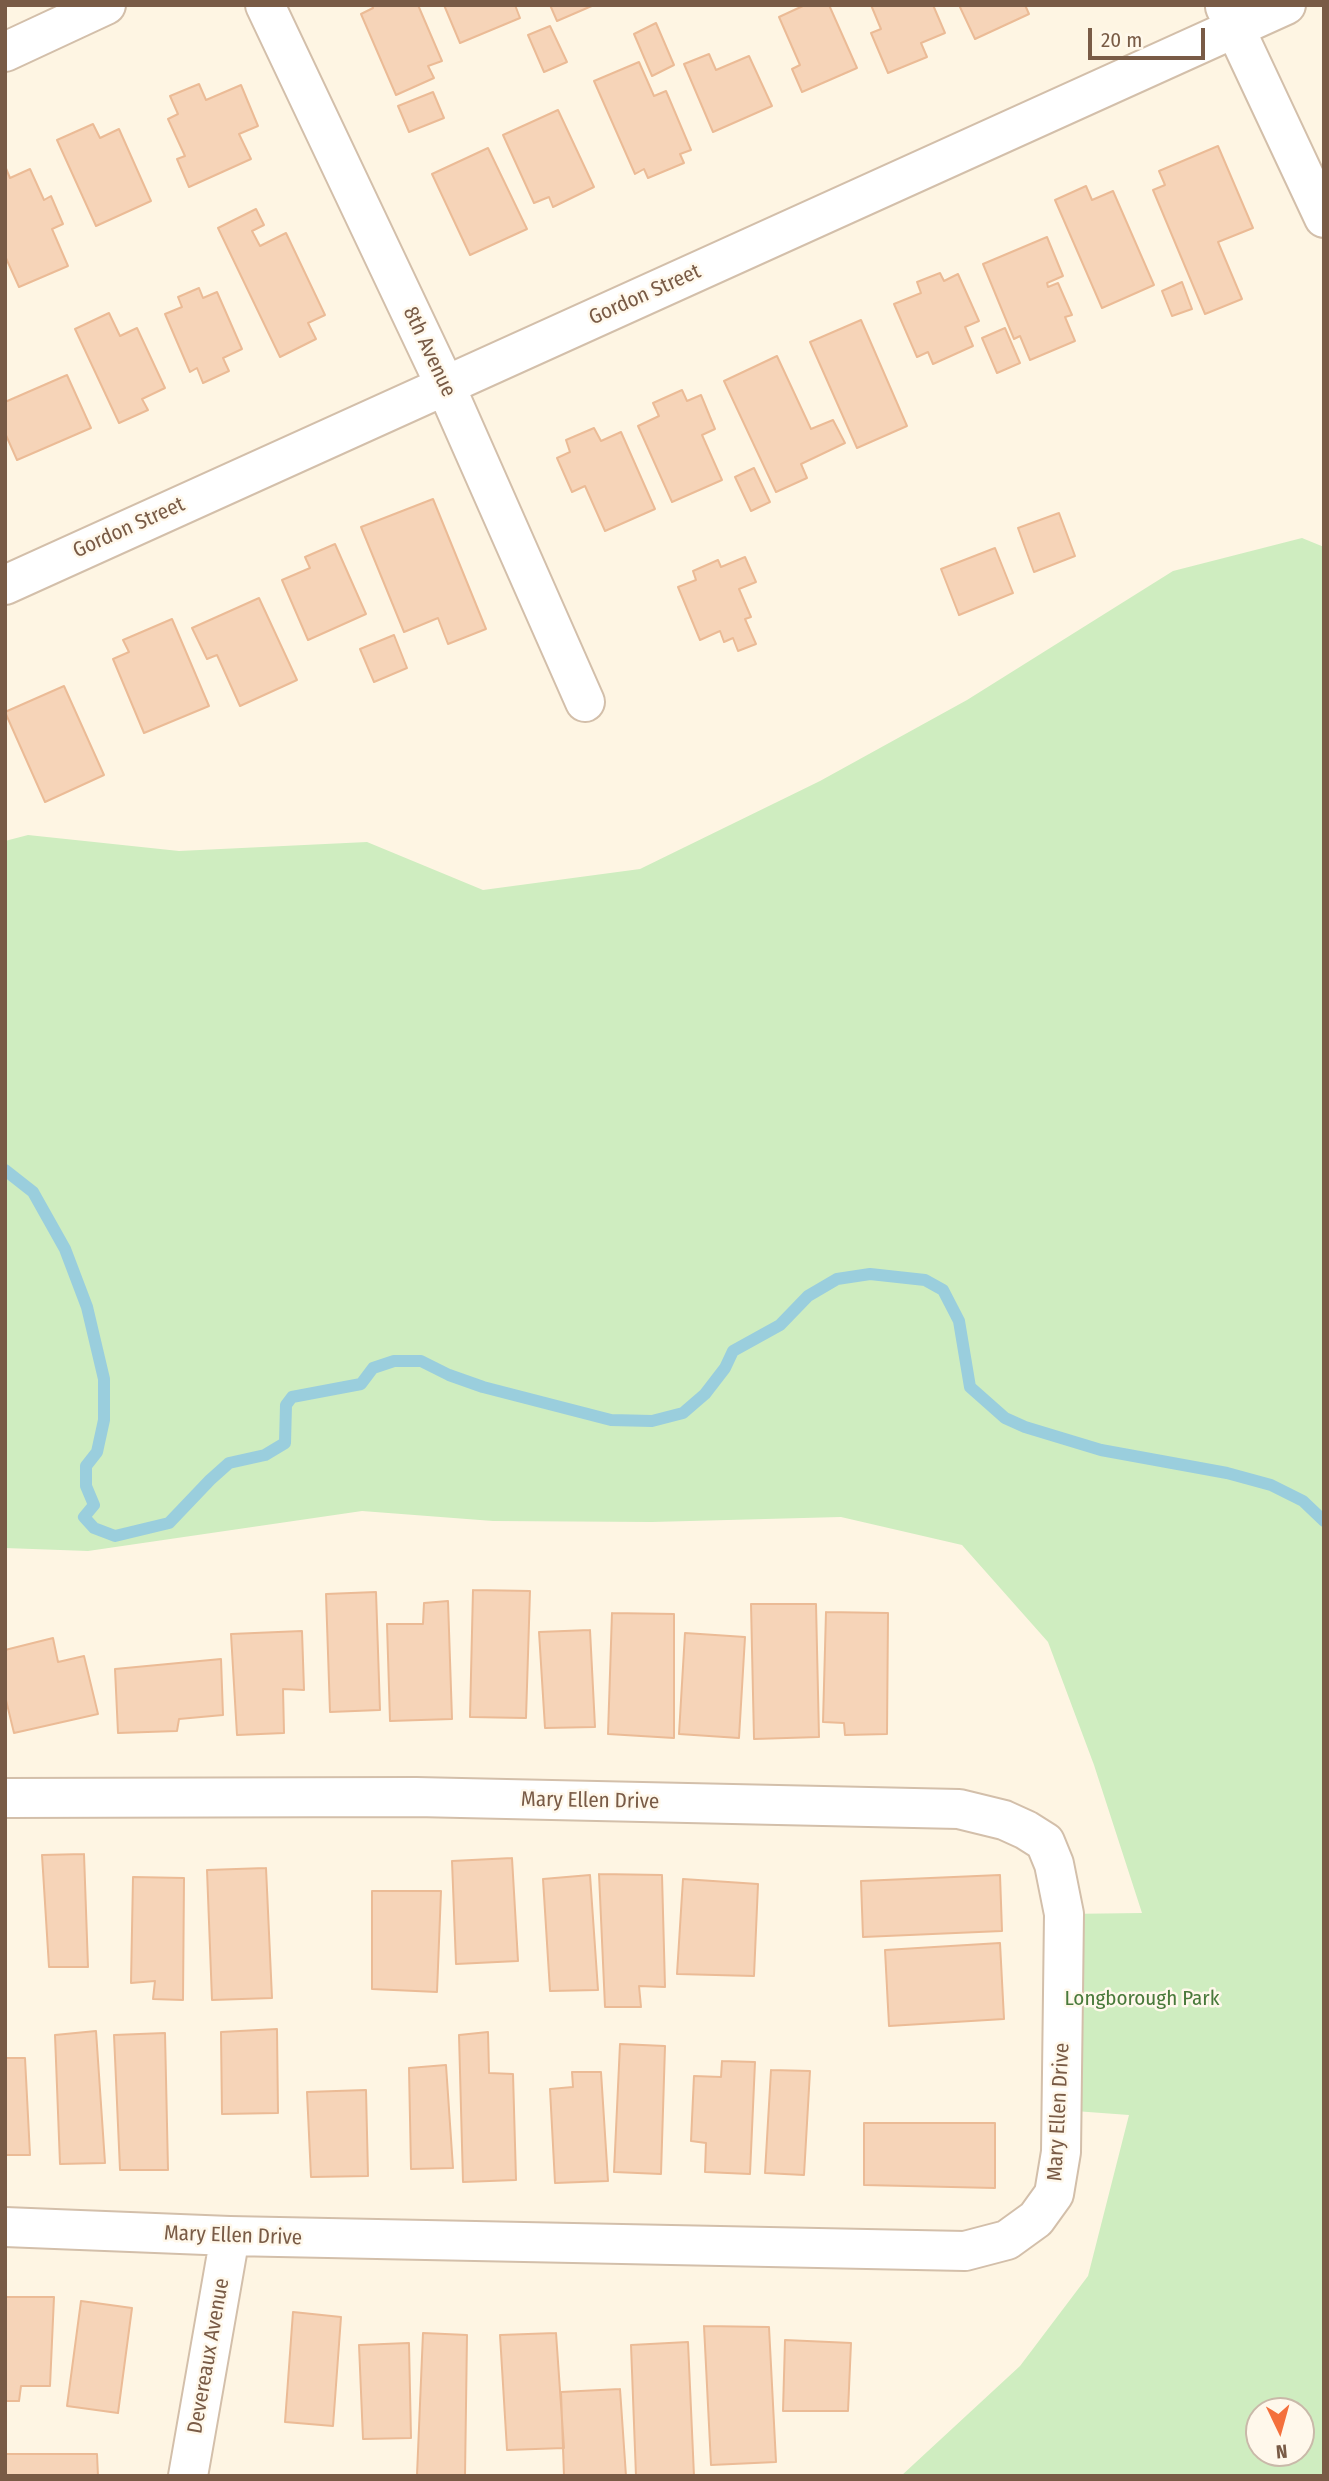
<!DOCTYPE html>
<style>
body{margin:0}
#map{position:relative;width:1329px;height:2481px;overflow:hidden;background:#fef5e3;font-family:"Fira Sans Condensed",sans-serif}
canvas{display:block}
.frame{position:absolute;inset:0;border:7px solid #795b46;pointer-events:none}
.north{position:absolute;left:1245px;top:2397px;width:70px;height:70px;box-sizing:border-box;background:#fff8eb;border:2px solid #c9b9a9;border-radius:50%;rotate:175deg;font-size:19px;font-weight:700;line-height:28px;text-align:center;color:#795b46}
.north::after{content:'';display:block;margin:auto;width:24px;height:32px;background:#f4703c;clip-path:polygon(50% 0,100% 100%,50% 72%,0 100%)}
.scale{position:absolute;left:1088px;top:28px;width:117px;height:32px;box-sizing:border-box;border:4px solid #795b46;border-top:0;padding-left:9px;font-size:21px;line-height:24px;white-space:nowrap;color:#795b46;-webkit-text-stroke:5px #fff8eb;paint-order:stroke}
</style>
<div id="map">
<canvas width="1329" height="2481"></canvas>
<div class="frame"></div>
<div class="north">N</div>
<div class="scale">20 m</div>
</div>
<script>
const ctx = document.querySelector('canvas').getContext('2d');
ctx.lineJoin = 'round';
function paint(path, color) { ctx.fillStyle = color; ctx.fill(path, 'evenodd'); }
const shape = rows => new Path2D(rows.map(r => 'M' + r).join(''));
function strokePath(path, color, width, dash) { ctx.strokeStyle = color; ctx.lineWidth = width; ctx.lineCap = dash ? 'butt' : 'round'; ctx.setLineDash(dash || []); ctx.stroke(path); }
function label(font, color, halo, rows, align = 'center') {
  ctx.font = font + ' "Fira Sans Condensed",sans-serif'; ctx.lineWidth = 5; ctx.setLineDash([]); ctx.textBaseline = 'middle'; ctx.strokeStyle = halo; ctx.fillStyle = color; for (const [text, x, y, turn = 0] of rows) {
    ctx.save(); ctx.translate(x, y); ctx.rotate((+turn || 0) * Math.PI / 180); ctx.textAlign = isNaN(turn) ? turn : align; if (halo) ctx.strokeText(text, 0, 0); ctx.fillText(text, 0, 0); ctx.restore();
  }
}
paint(shape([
 [1302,538,1324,547,1324,2476,901,2476,1020,2366,1088,2276,1129,2115,1061,2110,1064,1914,1142,1913,1094,1765,1048,1642,962,1545,841,1517,652,1522,493,1521,362,1511,88,1551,5,1548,5,841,28,835,179,851,367,842,483,890,640,869,820,781,967,700,1173,571],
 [1259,2411,1301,2411,1301,2453,1259,2453]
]), '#cfedc0');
strokePath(shape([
 [5,1170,33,1192,65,1249,87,1307,104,1379,104,1420,97,1452,86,1466,86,1486,94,1505,84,1517,94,1528,115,1536,169,1523,210,1480,229,1463,265,1455,285,1443,286,1405,292,1397,361,1384,373,1368,394,1361,421,1361,449,1375,483,1387,611,1420,652,1421,683,1413,705,1394,725,1368,733,1351,780,1325,808,1296,837,1279,870,1274,925,1280,943,1290,959,1321,970,1387,1005,1418,1025,1427,1101,1450,1227,1473,1271,1485,1303,1501,1324,1521]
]), '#9acedd', 12);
const building = shape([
 [372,5,418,5,442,61,428,66,434,78,396,95,361,14,373,8,372,5],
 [444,5,515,5,520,18,460,43,444,5],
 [550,5,594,5,557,21,550,5],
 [805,5,829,5,857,68,802,92,792,69,800,65,779,17,805,5],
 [871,5,933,5,945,33,921,43,927,57,888,73,871,33,881,29,871,5],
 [959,5,1025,5,1029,14,975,39,959,5],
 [656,23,674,65,652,76,634,34,656,23],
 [550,26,567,62,544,72,528,35,550,26],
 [709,54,716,70,749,56,772,106,713,132,684,64,709,54],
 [639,62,654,96,666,91,691,150,680,154,684,163,648,178,644,169,635,174,594,81,639,62],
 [199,84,206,100,241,85,258,126,239,134,251,159,189,187,177,159,185,156,168,119,178,114,170,96,199,84],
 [433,92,444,118,409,132,398,106,433,92],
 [558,110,594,187,553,207,549,197,534,203,503,135,558,110],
 [93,124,100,138,119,129,151,201,96,226,57,140,93,124],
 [1218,146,1253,228,1218,242,1242,299,1205,314,1153,190,1165,185,1159,171,1218,146],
 [488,148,527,229,470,255,432,174,488,148],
 [5,166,10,178,30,169,44,200,51,196,63,224,52,229,68,266,19,287,5,256,5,166],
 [1086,186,1092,200,1113,191,1154,285,1102,308,1055,200,1086,186],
 [256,209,264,225,252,231,260,246,286,233,325,315,308,323,316,339,280,357,218,228,256,209],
 [1047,237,1063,276,1047,283,1048,287,1058,283,1072,315,1065,317,1075,341,1030,360,1020,336,1014,339,983,264,1047,237],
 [940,273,944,281,958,274,979,321,965,327,973,346,933,364,928,352,917,357,894,304,921,293,917,282,940,273],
 [1182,282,1192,309,1172,316,1162,291,1182,282],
 [199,288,203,298,217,292,242,349,223,358,229,371,203,383,197,368,190,372,165,314,182,307,178,297,199,288],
 [109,313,120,336,137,328,165,388,142,399,148,410,119,423,75,329,109,313],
 [861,320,907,426,857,448,810,342,861,320],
 [1005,328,1020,363,997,373,982,338,1005,328],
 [777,356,811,429,833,420,845,443,801,464,807,478,776,492,724,381,777,356],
 [67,375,91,428,17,460,5,433,5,402,67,375],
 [682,390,687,401,701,395,715,429,702,435,722,480,672,502,638,426,659,416,653,403,682,390],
 [594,428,601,441,621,432,655,509,605,531,585,486,572,492,557,458,570,452,566,440,594,428],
 [754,468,770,502,751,511,735,477,754,468],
 [433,499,486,629,448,644,438,618,404,632,361,527,433,499],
 [1059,513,1075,556,1034,572,1018,528,1059,513],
 [335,544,366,614,308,640,282,580,310,568,305,557,335,544],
 [995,548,1013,593,959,615,941,569,995,548],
 [745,557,756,582,739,589,751,617,745,619,756,644,738,651,733,638,724,642,720,631,700,640,678,587,696,580,693,571,718,560,721,567,745,557],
 [259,598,297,680,240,706,217,655,207,659,192,628,259,598],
 [172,619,209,706,144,733,113,659,129,652,123,640,172,619],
 [394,635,407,668,374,682,360,649,394,635],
 [64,686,104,775,45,802,5,712,64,686],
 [473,1590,530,1591,526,1718,470,1717,473,1590],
 [376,1592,380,1710,330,1712,326,1594,376,1592],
 [448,1601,452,1719,390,1721,387,1624,423,1624,424,1603,448,1601],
 [751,1604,816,1604,819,1737,754,1739,751,1604],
 [826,1612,888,1613,887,1734,845,1735,844,1723,823,1722,826,1612],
 [612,1613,674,1614,674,1738,608,1734,612,1613],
 [590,1630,595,1727,545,1728,539,1632,590,1630],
 [302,1631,304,1690,283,1689,284,1733,237,1735,231,1634,302,1631],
 [685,1633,745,1637,739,1738,679,1734,685,1633],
 [53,1638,58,1662,84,1656,98,1714,14,1733,5,1696,5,1650,53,1638],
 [221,1659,223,1715,179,1719,177,1731,118,1733,115,1669,221,1659],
 [84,1854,88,1967,49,1967,42,1855,84,1854],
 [512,1858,518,1961,456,1964,452,1861,512,1858],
 [266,1868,272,1998,212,2000,207,1870,266,1868],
 [599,1874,662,1875,665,1987,639,1986,641,2007,605,2007,599,1874],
 [590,1875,598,1990,550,1991,543,1879,590,1875],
 [1000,1875,1002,1931,863,1937,861,1881,1000,1875],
 [133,1877,184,1878,183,2000,153,1999,155,1981,131,1983,133,1877],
 [683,1879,758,1884,754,1976,677,1974,683,1879],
 [372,1891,441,1891,437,1992,372,1989,372,1891],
 [1000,1943,1004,2019,889,2026,885,1950,1000,1943],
 [277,2029,278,2113,222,2114,221,2032,277,2029],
 [96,2031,105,2163,60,2164,55,2035,96,2031],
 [488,2032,489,2073,513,2074,516,2180,463,2182,459,2035,488,2032],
 [165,2033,168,2170,120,2170,114,2035,165,2033],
 [620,2044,665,2046,661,2174,614,2172,620,2044],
 [5,2058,25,2058,30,2155,5,2155,5,2058],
 [722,2061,755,2062,750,2174,705,2172,706,2143,691,2141,694,2076,721,2077,722,2061],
 [446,2065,453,2168,411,2169,409,2068,446,2065],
 [771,2070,810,2071,804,2175,765,2173,771,2070],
 [572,2072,601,2072,608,2181,555,2183,550,2089,573,2087,572,2072],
 [366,2090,368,2176,311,2177,307,2092,366,2090],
 [864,2123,995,2123,995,2188,864,2185,864,2123],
 [5,2297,54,2297,50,2386,21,2386,19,2401,5,2401,5,2297],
 [81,2301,132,2308,118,2413,67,2406,81,2301],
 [293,2312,341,2317,333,2426,285,2422,293,2312],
 [704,2326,769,2327,776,2462,711,2465,704,2326],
 [423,2333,467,2335,465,2476,417,2475,423,2333],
 [556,2333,564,2448,507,2450,500,2335,556,2333],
 [785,2340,851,2343,848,2411,783,2411,785,2340],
 [688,2342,694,2476,636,2476,631,2345,688,2342],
 [409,2343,411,2438,363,2439,359,2345,409,2343],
 [620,2389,626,2476,564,2476,561,2392,620,2389],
 [5,2454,97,2454,98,2476,5,2476,5,2454]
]);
paint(building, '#f6d4b8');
strokePath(building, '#ebbb96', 2);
const street = shape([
 [265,5,445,385,585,702],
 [1225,7,1324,218],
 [5,52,106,5],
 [5,585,1286,5],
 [5,1798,416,1797,959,1809,1004,1820,1026,1830,1045,1842,1054,1864,1064,1914,1061,2152,1054,2194,1036,2219,1007,2240,965,2251,230,2236,5,2227],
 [188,2476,230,2236]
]);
strokePath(street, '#d3bfaa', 42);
strokePath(street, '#fff', 38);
label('21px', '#795b46', '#fff8eb', [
 ["Gordon Street",645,295,-24],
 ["8th Avenue",429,352,65],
 ["Gordon Street",129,528,-24],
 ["Mary Ellen Drive",590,1801,1],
 ["Mary Ellen Drive",1059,2112,-87],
 ["Mary Ellen Drive",233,2236,2],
 ["Devereaux Avenue",209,2356,-80]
]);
label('21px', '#497a3b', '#fff8eb', [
 ["Longborough Park",1142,1999]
]);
</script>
